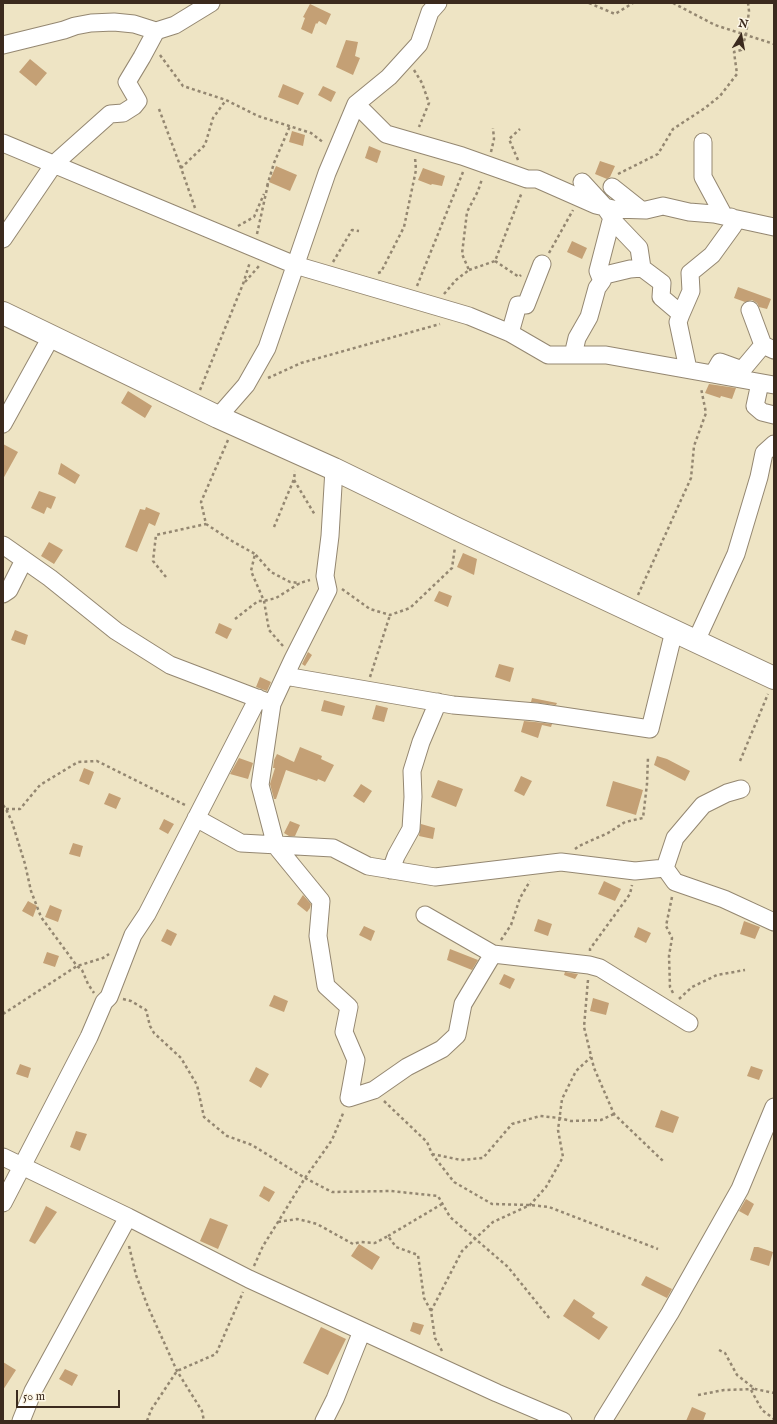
<!DOCTYPE html>
<style>
body{margin:0}
#map{position:relative;width:777px;height:1424px;overflow:hidden;background:#eee4c4;font-family:"IM FELL English",serif}
canvas{display:block}
.frame{position:absolute;inset:0;border:4px solid #3b2a1e;pointer-events:none}
.north{position:absolute;left:721px;top:16px;width:40px;height:40px;-webkit-text-stroke:3px #fcf5e5;paint-order:stroke;rotate:11deg;font-size:11px;font-weight:700;line-height:16px;text-align:center;color:#3b2a1e}
.north::after{content:'';display:block;margin:auto;width:14px;height:18px;background:#3b2a1e;clip-path:polygon(50% 0,100% 100%,50% 72%,0 100%)}
.scale{position:absolute;left:16px;top:1390px;width:104px;height:18px;box-sizing:border-box;border:2px solid #3b2a1e;border-top:0;padding-left:5px;font-size:12px;line-height:14px;white-space:nowrap;color:#3b2a1e;-webkit-text-stroke:3px #fcf5e5;paint-order:stroke}
</style>
<div id="map">
<canvas width="777" height="1424"></canvas>
<div class="frame"></div>
<div class="north">N</div>
<div class="scale">50 m</div>
</div>
<script>
const ctx = document.querySelector('canvas').getContext('2d');
ctx.lineJoin = 'round';
function paint(path, color) { ctx.fillStyle = color; ctx.fill(path, 'evenodd'); }
const shape = rows => new Path2D(rows.map(r => 'M' + r).join(''));
function strokePath(path, color, width, dash) { ctx.strokeStyle = color; ctx.lineWidth = width; ctx.lineCap = dash ? 'butt' : 'round'; ctx.setLineDash(dash || []); ctx.stroke(path); }
paint(shape([
 [310,4,331,14,326,25,319,21,317,24,316,23,312,34,301,29,305,18,303,17],
 [346,40,358,42,355,56,360,58,353,75,336,67],
 [30,59,47,73,36,86,19,72],
 [283,84,304,93,298,105,278,97],
 [323,86,336,92,331,102,318,95],
 [292,131,305,135,303,146,289,142],
 [369,146,381,151,377,163,365,158],
 [600,161,615,166,610,177,607,179,595,174],
 [276,166,297,175,290,191,269,182],
 [423,168,445,176,442,186,432,184,431,185,418,180],
 [572,241,587,248,582,259,567,252],
 [738,287,771,299,767,309,759,307,757,303,752,300,745,302,734,298],
 [709,384,736,388,732,399,721,396,720,398,705,393],
 [128,391,152,406,145,418,121,403],
 [3,444,18,452,3,479],
 [61,463,80,475,75,484,58,474],
 [39,491,56,497,51,509,47,507,44,514,31,508],
 [146,507,160,513,155,526,149,523,137,552,125,547,140,509,145,510],
 [49,542,63,550,54,564,41,556],
 [463,553,477,559,474,575,457,567],
 [439,591,452,596,448,607,434,601],
 [219,623,232,629,227,639,215,633],
 [15,630,28,635,25,645,11,640],
 [308,652,312,655,305,666,302,664],
 [499,664,514,668,510,682,495,677],
 [260,677,271,682,267,691,256,687],
 [532,698,557,703,556,705,531,702],
 [324,700,345,706,342,716,321,711],
 [376,705,388,708,384,722,372,719],
 [524,721,535,722,552,724,551,727,542,725,538,738,521,732],
 [300,747,322,756,321,759,334,765,325,782,318,779,317,781,286,770,276,799,274,799,270,784,275,768,273,768,274,760,277,754,294,762],
 [657,756,667,759,690,771,685,781,654,765],
 [239,758,253,763,248,779,230,774],
 [84,768,94,772,89,785,79,781],
 [521,776,532,781,524,796,514,791],
 [438,780,463,789,456,807,431,797],
 [613,781,643,790,636,815,606,806],
 [361,784,372,791,364,803,353,796],
 [109,793,121,798,116,809,104,804],
 [164,819,174,824,168,834,159,829],
 [290,821,300,825,295,836,289,836,284,833],
 [421,824,435,828,433,839,419,836],
 [73,843,83,846,80,857,69,854],
 [604,881,621,889,615,901,598,894],
 [303,895,311,904,310,908,307,912,297,904],
 [28,901,37,906,33,917,22,911],
 [50,905,62,910,58,922,45,917],
 [538,919,552,924,548,936,534,931],
 [744,921,760,927,755,939,740,934],
 [364,926,375,931,371,941,359,935],
 [638,927,651,933,646,943,634,937],
 [167,929,177,934,171,946,161,941],
 [450,949,478,960,472,970,447,960],
 [47,952,59,956,55,967,43,963],
 [565,972,578,974,575,979,564,975],
 [504,974,515,979,510,989,499,984],
 [274,995,288,1001,284,1012,269,1006],
 [593,998,609,1003,606,1015,590,1011],
 [20,1064,31,1068,28,1078,16,1074],
 [751,1066,763,1070,759,1080,747,1076],
 [256,1067,269,1074,261,1088,249,1081],
 [661,1110,679,1117,673,1133,655,1127],
 [76,1131,87,1134,80,1151,70,1147],
 [264,1186,275,1192,269,1202,259,1196],
 [746,1199,754,1204,748,1216,739,1211],
 [46,1206,57,1212,35,1244,29,1241],
 [210,1218,228,1225,218,1249,200,1241],
 [359,1244,380,1257,372,1270,351,1256],
 [754,1247,758,1247,773,1252,769,1266,750,1260],
 [646,1276,672,1289,667,1298,641,1285],
 [574,1299,595,1313,592,1317,608,1327,599,1340,563,1316],
 [413,1322,424,1325,420,1335,410,1331],
 [321,1327,346,1339,328,1375,303,1363],
 [3,1362,16,1370,3,1390],
 [65,1369,78,1375,72,1386,59,1379],
 [692,1407,706,1413,703,1421,686,1421]
]), '#c4a075');
const street = shape([
 [3,45,64,30,75,26,91,23,114,22,134,24,156,31],
 [356,104,386,134,462,156,527,179,537,179,596,205,613,209,646,210,663,206,689,212,714,214,774,227],
 [703,142,703,177,724,216],
 [3,143,295,265,469,316,510,333,548,355,606,355,774,385],
 [582,182,604,206,617,225,639,248,642,268,662,283,661,297,681,314,678,322,688,369],
 [612,187,641,210],
 [3,239,54,164,110,114,123,113,134,106,138,101,127,82,142,57,156,31,175,25,211,3],
 [602,281,605,275,630,269,642,268],
 [750,310,763,345,774,350],
 [681,314,691,291,690,273,712,255,733,226,731,217],
 [510,333,518,305,526,305,542,264],
 [573,355,577,338,589,317,597,288,602,281,598,271,612,217],
 [713,374,720,362,742,370,763,345],
 [760,383,755,406,762,412,774,415],
 [218,417,246,385,267,348,327,173,356,104,389,77,419,44,430,12,438,3],
 [3,424,51,337],
 [334,469,330,536,325,576,328,590,293,659,272,704,260,785,276,846,321,901,318,936,326,986,349,1007,344,1032,356,1060,349,1098,374,1090,407,1067,442,1049,457,1035,463,1004,493,954],
 [3,545,50,578,116,631,170,665,267,702],
 [3,594,9,590,24,560],
 [696,641,736,554,759,477,764,453,774,444],
 [285,676,453,705,536,712,650,729,674,631],
 [196,818,241,843,333,848,368,866,435,877,561,862,635,871,665,868,675,882,724,899,774,922],
 [665,868,675,838,703,805,727,793,741,789],
 [391,870,396,856,411,829,413,797,412,771,421,742,438,702],
 [425,915,493,954,589,965,600,968,689,1023],
 [3,1157,128,1217,249,1279,362,1331],
 [3,1203,89,1037,104,1002,109,997,133,935,147,914,258,698],
 [21,1421,33,1391,128,1217],
 [324,1421,335,1399,362,1331,497,1393,563,1421],
 [603,1421,670,1313,740,1189,774,1107]
]);
const highway = shape([
 [3,313,218,417,334,469,457,529,774,678]
]);
strokePath(street, '#948771', 19);
strokePath(highway, '#948771', 24);
strokePath(shape([
 [589,3,615,14,633,3],
 [673,3,715,25,774,44],
 [160,55,183,86,226,100,258,116,311,133,324,143],
 [414,70,422,83,429,103,419,127],
 [159,109,181,168],
 [491,152,494,139,493,128],
 [518,160,509,139,520,129],
 [618,174,658,154,673,129,705,108,720,96,737,74,734,52,741,50,746,35,749,11,748,3],
 [267,186,274,163,290,126],
 [195,208,181,168,205,145,213,118,226,100],
 [238,226,254,217,264,194],
 [257,234,268,184],
 [549,253,573,210],
 [495,261,519,277,521,275],
 [333,262,352,230,359,231],
 [469,270,495,261,522,192],
 [378,273,381,272,404,227,416,170,415,157],
 [245,282,259,266],
 [417,286,463,172],
 [444,294,456,280,469,270,462,254,467,212,478,191,482,179],
 [268,378,301,363,440,324],
 [200,390,243,284,250,262],
 [228,440,201,502,206,524,232,541,255,554],
 [294,480,315,515],
 [274,527,294,479,295,471],
 [166,577,153,561,156,535,206,524],
 [342,589,370,609,390,615,410,608,452,568,455,547],
 [638,595,691,478,694,446,706,413,701,388],
 [235,619,258,601,264,601,276,598,300,583,310,580],
 [283,646,269,630,264,601,251,571,255,554,271,572,290,582,300,583],
 [370,677,390,615],
 [740,761,768,694],
 [3,805,6,809,12,822,25,864,31,891,41,917,77,966,82,970,88,984,94,993],
 [6,809,20,809,40,785,78,762,97,761,187,806],
 [575,849,579,846,608,833,625,822,643,818,647,784,648,757],
 [672,897,666,926,672,938,669,956,670,987,674,995],
 [501,940,511,925,520,898,530,881],
 [590,951,590,949,630,894,632,885],
 [588,980,584,1027,594,1068,614,1114,663,1161],
 [123,999,131,1001,146,1010,150,1026,154,1033,181,1058,197,1085,204,1117,227,1136,252,1145,305,1178,332,1192,391,1191,438,1196,450,1217,508,1267,550,1319],
 [679,999,692,987,717,975,745,970],
 [3,1014,77,966,103,958,109,954],
 [384,1101,427,1142,432,1154,454,1182,492,1204,530,1205,549,1207,658,1249],
 [432,1154,461,1160,483,1158,512,1124,540,1116,559,1118,571,1121,601,1120,614,1114],
 [278,1222,297,1219,306,1221,317,1224,353,1244,360,1242,375,1243,388,1236,396,1247,418,1255,424,1298,431,1311],
 [388,1236,442,1204],
 [129,1246,136,1275,148,1307,177,1371,202,1411,204,1421],
 [254,1266,263,1246,278,1222,305,1178,332,1140,344,1111],
 [719,1350,725,1353,737,1375,755,1389,774,1393],
 [442,1351,435,1338,431,1311,462,1251,493,1222,530,1205,546,1187,563,1157,558,1130,562,1099,576,1071,591,1057],
 [751,1390,762,1410,774,1419],
 [698,1395,724,1390,754,1389],
 [147,1421,151,1410,177,1371,216,1354,243,1292]
]), '#948771', 2.5, [3, 3]);
strokePath(street, '#fff', 17);
strokePath(highway, '#fff', 22);
</script>
